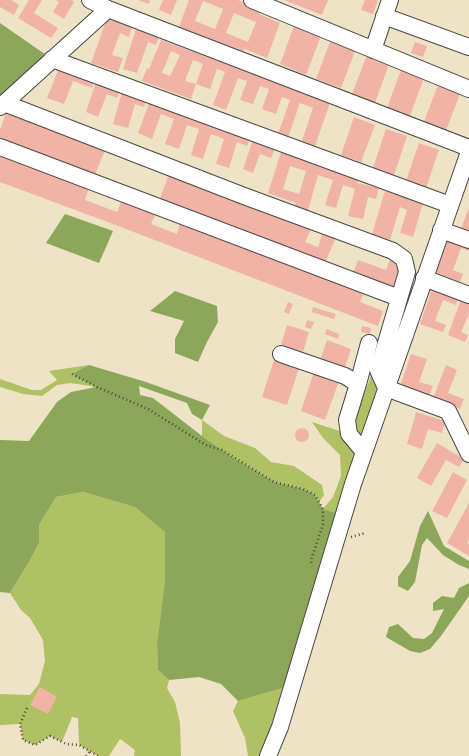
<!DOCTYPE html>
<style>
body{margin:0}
canvas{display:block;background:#eee3c6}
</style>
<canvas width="469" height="756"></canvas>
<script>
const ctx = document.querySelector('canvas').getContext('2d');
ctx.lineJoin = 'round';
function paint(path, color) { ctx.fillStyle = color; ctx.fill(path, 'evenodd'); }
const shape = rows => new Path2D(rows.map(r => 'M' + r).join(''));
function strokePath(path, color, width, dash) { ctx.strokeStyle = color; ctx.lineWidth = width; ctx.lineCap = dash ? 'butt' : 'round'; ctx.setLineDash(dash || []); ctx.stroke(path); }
paint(shape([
 [89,365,73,374,97,387,70,383,57,385,42,396,23,394,0,387,0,379,32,390,41,390,57,380,49,371],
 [378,370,386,388,343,515,323,509,333,497,341,476,340,455,323,438,312,422,349,434,371,376],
 [202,420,224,436,255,448,271,462,294,466,322,485,324,495,319,502,315,495,303,489,274,482,232,457,202,436],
 [83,492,135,507,166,532,165,580,157,644,158,670,169,680,167,688,175,702,180,723,181,756,134,756,135,750,120,739,109,756,98,756,79,745,78,718,72,717,62,742,50,736,35,745,23,740,20,724,0,725,0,694,30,695,39,684,45,661,43,640,30,618,21,610,10,593,29,562,39,543,39,525,56,497],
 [293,685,268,756,248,756,245,738,233,711,238,701]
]), '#b0c164');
paint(shape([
 [0,23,52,59,0,107],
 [65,214,113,231,99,263,46,243],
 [175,291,217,306,218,322,207,342,198,362,175,353,175,339,184,321,150,311],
 [89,365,146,382,210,405,202,420,192,414,187,403,139,386,140,395,153,398,202,436,232,457,274,482,303,489,315,495,323,509,343,515,293,685,238,701,221,684,199,677,169,680,158,670,157,644,165,580,165,532,135,507,83,492,56,497,39,525,39,543,29,562,10,593,0,592,0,440,29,441,57,402,71,392,96,387,72,374],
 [428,511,444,546,469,561,469,569,459,565,443,555,427,538,422,545,415,582,408,591,398,586,398,577,410,561,420,526],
 [469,583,469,596,441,636,430,649,420,653,410,651,386,637,389,627,398,624,413,638,424,639,432,633,444,609,433,611,433,603,442,596,454,598,459,588]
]), '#8ca75a');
paint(shape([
 [0,0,11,0,19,5,14,15,0,7],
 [29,0,42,0,34,13,58,28,51,38,18,18],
 [56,0,72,0,74,2,64,19,53,12,59,2],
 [138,0,150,0,149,4],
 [163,0,177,0,171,15,159,10],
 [189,0,238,0,261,10,259,14,280,23,267,58,245,49,243,51,179,27],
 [203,1,223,9,215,29,195,21],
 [234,13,256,22,248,42,226,33],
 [284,0,328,0,322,15],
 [365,0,378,0,373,14,361,10],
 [107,18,132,27,129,37,120,33,112,55,123,58,118,72,91,63],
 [294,26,321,36,306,75,280,64],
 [136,29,159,37,156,45,148,42,137,73,123,69],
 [161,40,330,103,315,146,302,141,313,108,300,103,288,137,278,134,290,100,282,97,276,114,262,109,269,89,260,86,253,104,240,100,247,81,238,78,226,110,213,105,225,72,217,69,210,89,196,84,203,64,193,60,185,81,196,84,191,99,142,81,147,68,149,69],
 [171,51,180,55,170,76,162,73],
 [330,42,355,51,341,88,316,79],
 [415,42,427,46,423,57,411,53],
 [367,55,389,64,375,103,352,94],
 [59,68,94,81,92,88,73,81,64,104,47,98],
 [401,70,424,78,410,116,387,108],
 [96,82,120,90,117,98,107,94,98,117,86,112],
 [438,85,460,94,445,133,423,124],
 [122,92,146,99,144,107,135,104,128,128,113,124],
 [150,101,250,137,247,146,237,142,229,168,216,164,224,139,211,134,203,159,191,155,199,129,187,125,179,149,165,144,174,119,161,114,152,139,138,133],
 [7,110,105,150,95,175,0,139,0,130],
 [354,117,375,125,361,162,341,155],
 [386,129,407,136,394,175,373,168],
 [253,140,275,148,271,158,260,154,253,173,243,169],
 [419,143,439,150,426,188,406,181],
 [0,151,90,185,85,200,117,212,123,197,158,210,151,224,177,234,180,223,364,292,360,302,383,311,378,326,113,224,0,182],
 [281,152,359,178,357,183,379,188,376,199,368,197,363,219,348,216,355,189,343,185,336,208,325,205,333,180,318,175,307,214,294,210,296,203,268,193],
 [290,166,306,171,299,194,283,189],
 [169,174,311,229,305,242,318,247,323,232,336,237,325,263,159,201],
 [385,191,423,203,413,237,400,233,407,210,400,207,390,240,372,234],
 [469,208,469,234,460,231],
 [449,236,469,244,469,251,461,248,453,270,463,274,460,282,435,272],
 [390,259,397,262,402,271,395,290,352,276,358,260,386,270],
 [433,286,459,295,456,305,443,300,435,321,446,325,443,332,420,324],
 [461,299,469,302,469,314,461,332,468,335,465,342,448,335],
 [288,302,293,304,289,314,284,312],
 [313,307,336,314,334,319,312,312],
 [307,320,314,322,311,329,305,327],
 [287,325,309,332,303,352,281,345],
 [362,326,371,328,370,334,361,332],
 [327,329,339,334,338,339,325,334],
 [327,340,351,349,344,370,320,361],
 [411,354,427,359,419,382,433,386,429,396,400,386],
 [274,360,299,368,287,405,262,397],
 [446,365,457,370,448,393,464,399,460,409,433,398],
 [314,372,339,381,325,420,301,411],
 [416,412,445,421,442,433,428,429,422,449,407,444],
 '295 435a7 7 0 1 1 14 0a7 7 0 1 1-14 0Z',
 [437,443,464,459,459,467,446,460,431,486,417,478],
 [453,472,467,480,447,518,432,511],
 [469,503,469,540,467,543,469,544,469,556,447,543],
 [40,687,57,697,48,714,30,705]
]), '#f0b3a6');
const minor = shape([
 [90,0,108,9,469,148],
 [252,0,469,89],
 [384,16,469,47],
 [373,50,390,0],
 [52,59,450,205],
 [4,103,244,196,393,251,404,259,407,272,378,370,386,388,448,411,469,454],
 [0,107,108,9],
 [0,147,399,298],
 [441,230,469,240],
 [424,278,469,295],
 [281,354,345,376,358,384,347,420,349,434,364,452],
 [358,384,369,343],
 [268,756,280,727,353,484,469,152]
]);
strokePath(minor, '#484742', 18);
strokePath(shape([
 [72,374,97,387,148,409,206,445,222,450,274,482,303,489,315,495,323,509,323,525,311,560,312,566],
 [351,537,365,533],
 [27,708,20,724,23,740,35,745,50,736,66,744,79,745,98,756],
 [86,756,90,751]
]), '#484742', 2.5, [1, 3]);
strokePath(minor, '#fff', 16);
</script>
